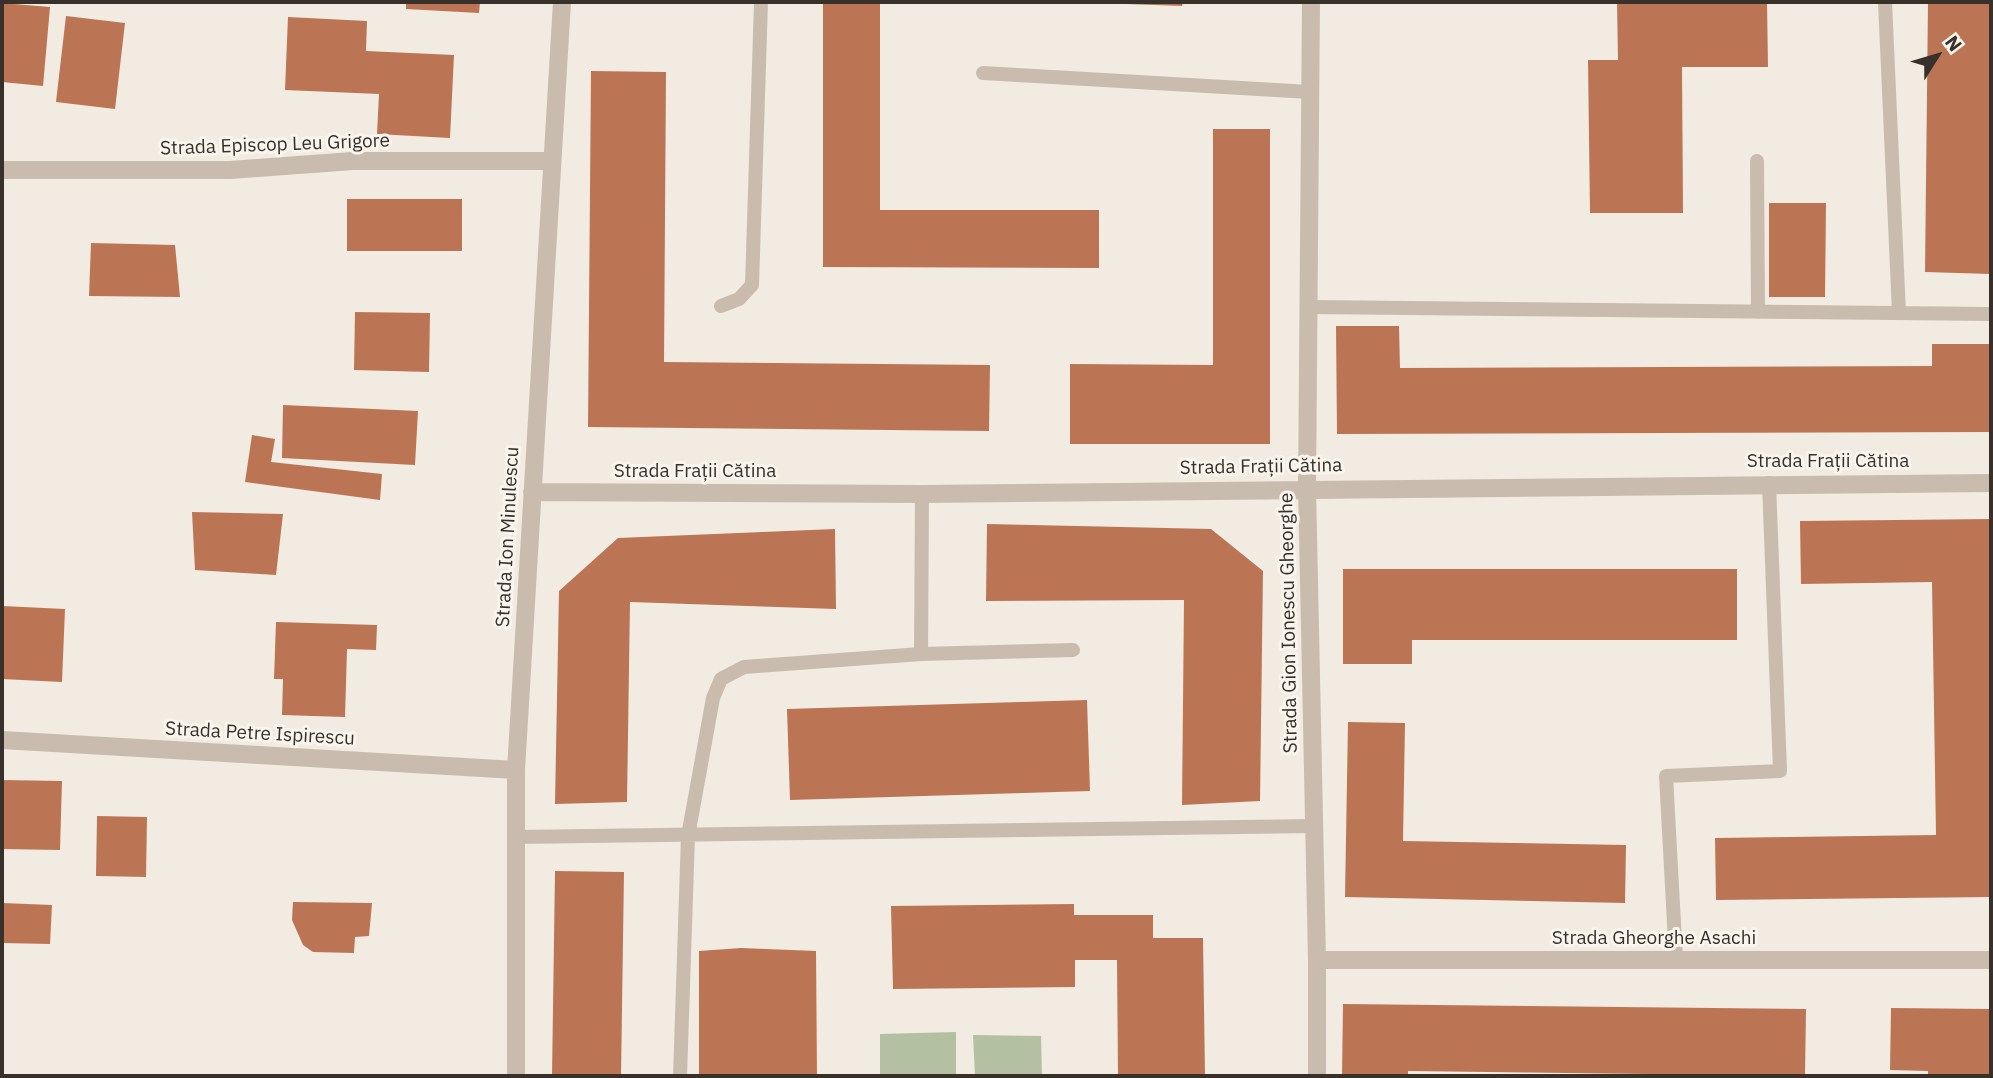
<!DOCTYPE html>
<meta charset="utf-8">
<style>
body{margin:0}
#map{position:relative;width:1993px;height:1078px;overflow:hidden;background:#f1ebe1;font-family:"IBM Plex Sans",sans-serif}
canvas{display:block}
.frame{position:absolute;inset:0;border:4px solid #38302b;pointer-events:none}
.north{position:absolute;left:1902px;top:21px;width:70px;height:70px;-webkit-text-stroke:5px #f9f5ed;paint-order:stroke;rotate:53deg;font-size:19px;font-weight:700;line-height:28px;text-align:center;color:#38302b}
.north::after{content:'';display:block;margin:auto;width:24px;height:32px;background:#38302b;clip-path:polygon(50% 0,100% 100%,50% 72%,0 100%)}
</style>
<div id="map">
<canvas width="1993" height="1078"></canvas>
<div class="frame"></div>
<div class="north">N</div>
</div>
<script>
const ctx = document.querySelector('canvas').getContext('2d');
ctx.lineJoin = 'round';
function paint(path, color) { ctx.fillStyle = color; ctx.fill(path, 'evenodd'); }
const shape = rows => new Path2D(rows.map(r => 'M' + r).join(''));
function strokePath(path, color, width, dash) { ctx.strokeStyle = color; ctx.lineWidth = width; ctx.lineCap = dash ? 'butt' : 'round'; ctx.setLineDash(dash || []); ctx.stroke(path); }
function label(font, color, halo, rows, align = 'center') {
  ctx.font = font + ' "IBM Plex Sans",sans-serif'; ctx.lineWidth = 6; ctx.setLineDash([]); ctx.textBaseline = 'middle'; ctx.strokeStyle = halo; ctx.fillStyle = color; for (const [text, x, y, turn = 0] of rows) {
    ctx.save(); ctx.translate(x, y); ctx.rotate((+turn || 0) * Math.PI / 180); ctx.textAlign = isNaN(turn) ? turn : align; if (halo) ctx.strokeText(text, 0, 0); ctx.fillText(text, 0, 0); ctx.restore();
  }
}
paint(shape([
 [956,1032,956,1076,880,1076,880,1034],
 [973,1035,1041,1036,1042,1076,975,1076]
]), '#b4c0a2');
paint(shape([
 [406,2,480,2,479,13,406,9],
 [823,2,880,2,880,210,1099,210,1099,268,823,267],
 [1126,2,1183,2,1182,6,1126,4],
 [1617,2,1767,2,1768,67,1682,67,1683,213,1590,213,1588,60,1618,60],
 [1928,2,1991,2,1991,274,1925,272],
 [2,3,50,7,43,86,2,82],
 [66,16,125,23,115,109,56,102],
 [288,17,367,21,366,51,454,55,450,138,377,134,379,94,285,90],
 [591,71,666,72,664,362,990,365,989,431,588,427],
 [1213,129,1270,129,1270,444,1070,444,1070,364,1213,365],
 [347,199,462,199,462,251,347,251],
 [1769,203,1826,203,1825,297,1769,297],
 [91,243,175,245,180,297,89,296],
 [355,312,430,313,429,372,354,370],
 [1336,326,1399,326,1400,368,1932,366,1932,344,1991,344,1991,432,1337,434],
 [283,405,418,411,415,465,282,458],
 [252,435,275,439,271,462,382,474,380,500,245,482],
 [192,512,283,514,276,575,195,570],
 [1991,519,1991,897,1716,900,1715,838,1936,835,1932,582,1801,584,1800,521],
 [987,524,1211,529,1263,571,1260,801,1182,805,1184,600,986,601],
 [835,529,836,609,630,602,627,802,555,804,559,591,618,538],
 [1343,569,1737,569,1737,640,1412,640,1412,664,1343,664],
 [2,606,65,609,62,682,2,679],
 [276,622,377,625,376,650,347,649,345,717,282,715,283,679,274,679],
 [1087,700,1090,791,790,800,787,709],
 [1348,722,1405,723,1403,841,1626,845,1625,903,1345,897],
 [2,780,62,781,60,850,2,849],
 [97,816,147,817,146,877,96,876],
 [555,871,624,872,621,1076,552,1076],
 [293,902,372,903,369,936,355,937,354,953,313,952,303,945,292,920],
 [2,903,52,905,50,944,2,943],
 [1074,904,1074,915,1153,915,1153,938,1203,938,1205,1076,1118,1076,1117,960,1075,960,1075,987,893,989,891,906],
 [741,948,816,951,817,1076,699,1076,699,951],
 [1343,1004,1806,1009,1805,1076,1408,1071,1408,1076,1342,1076],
 [1891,1008,1991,1009,1991,1076,1928,1076,1928,1071,1890,1070]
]), '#bb7555');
strokePath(shape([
 [1885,2,1899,313],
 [983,73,1310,92],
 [1757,161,1758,312],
 [721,306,739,299,752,285,761,2],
 [1309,307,1991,314],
 [921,654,1073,650],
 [516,837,1313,826],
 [1676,960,1666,776,1780,771,1769,483],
 [680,1076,688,836,713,698,721,679,744,667,921,654,922,494]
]), '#c9bcae', 14);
strokePath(shape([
 [1311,2,1307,487,1317,960,1317,1076],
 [2,170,230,170,353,161,551,161],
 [532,492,922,494,1991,483],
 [2,740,516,770],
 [1317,960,1991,960],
 [516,1076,516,770,562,2]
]), '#c9bcae', 18);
label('19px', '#38302b', '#f9f5ed', [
 ["Strada Episcop Leu Grigore",275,145,-2],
 ["Strada Frații Cătina",1828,462],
 ["Strada Frații Cătina",1261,467,-1],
 ["Strada Frații Cătina",695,472],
 ["Strada Ion Minulescu",508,537,-87],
 ["Strada Gion Ionescu Gheorghe",1289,623,-91],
 ["Strada Petre Ispirescu",260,734,3],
 ["Strada Gheorghe Asachi",1654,939]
]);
</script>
